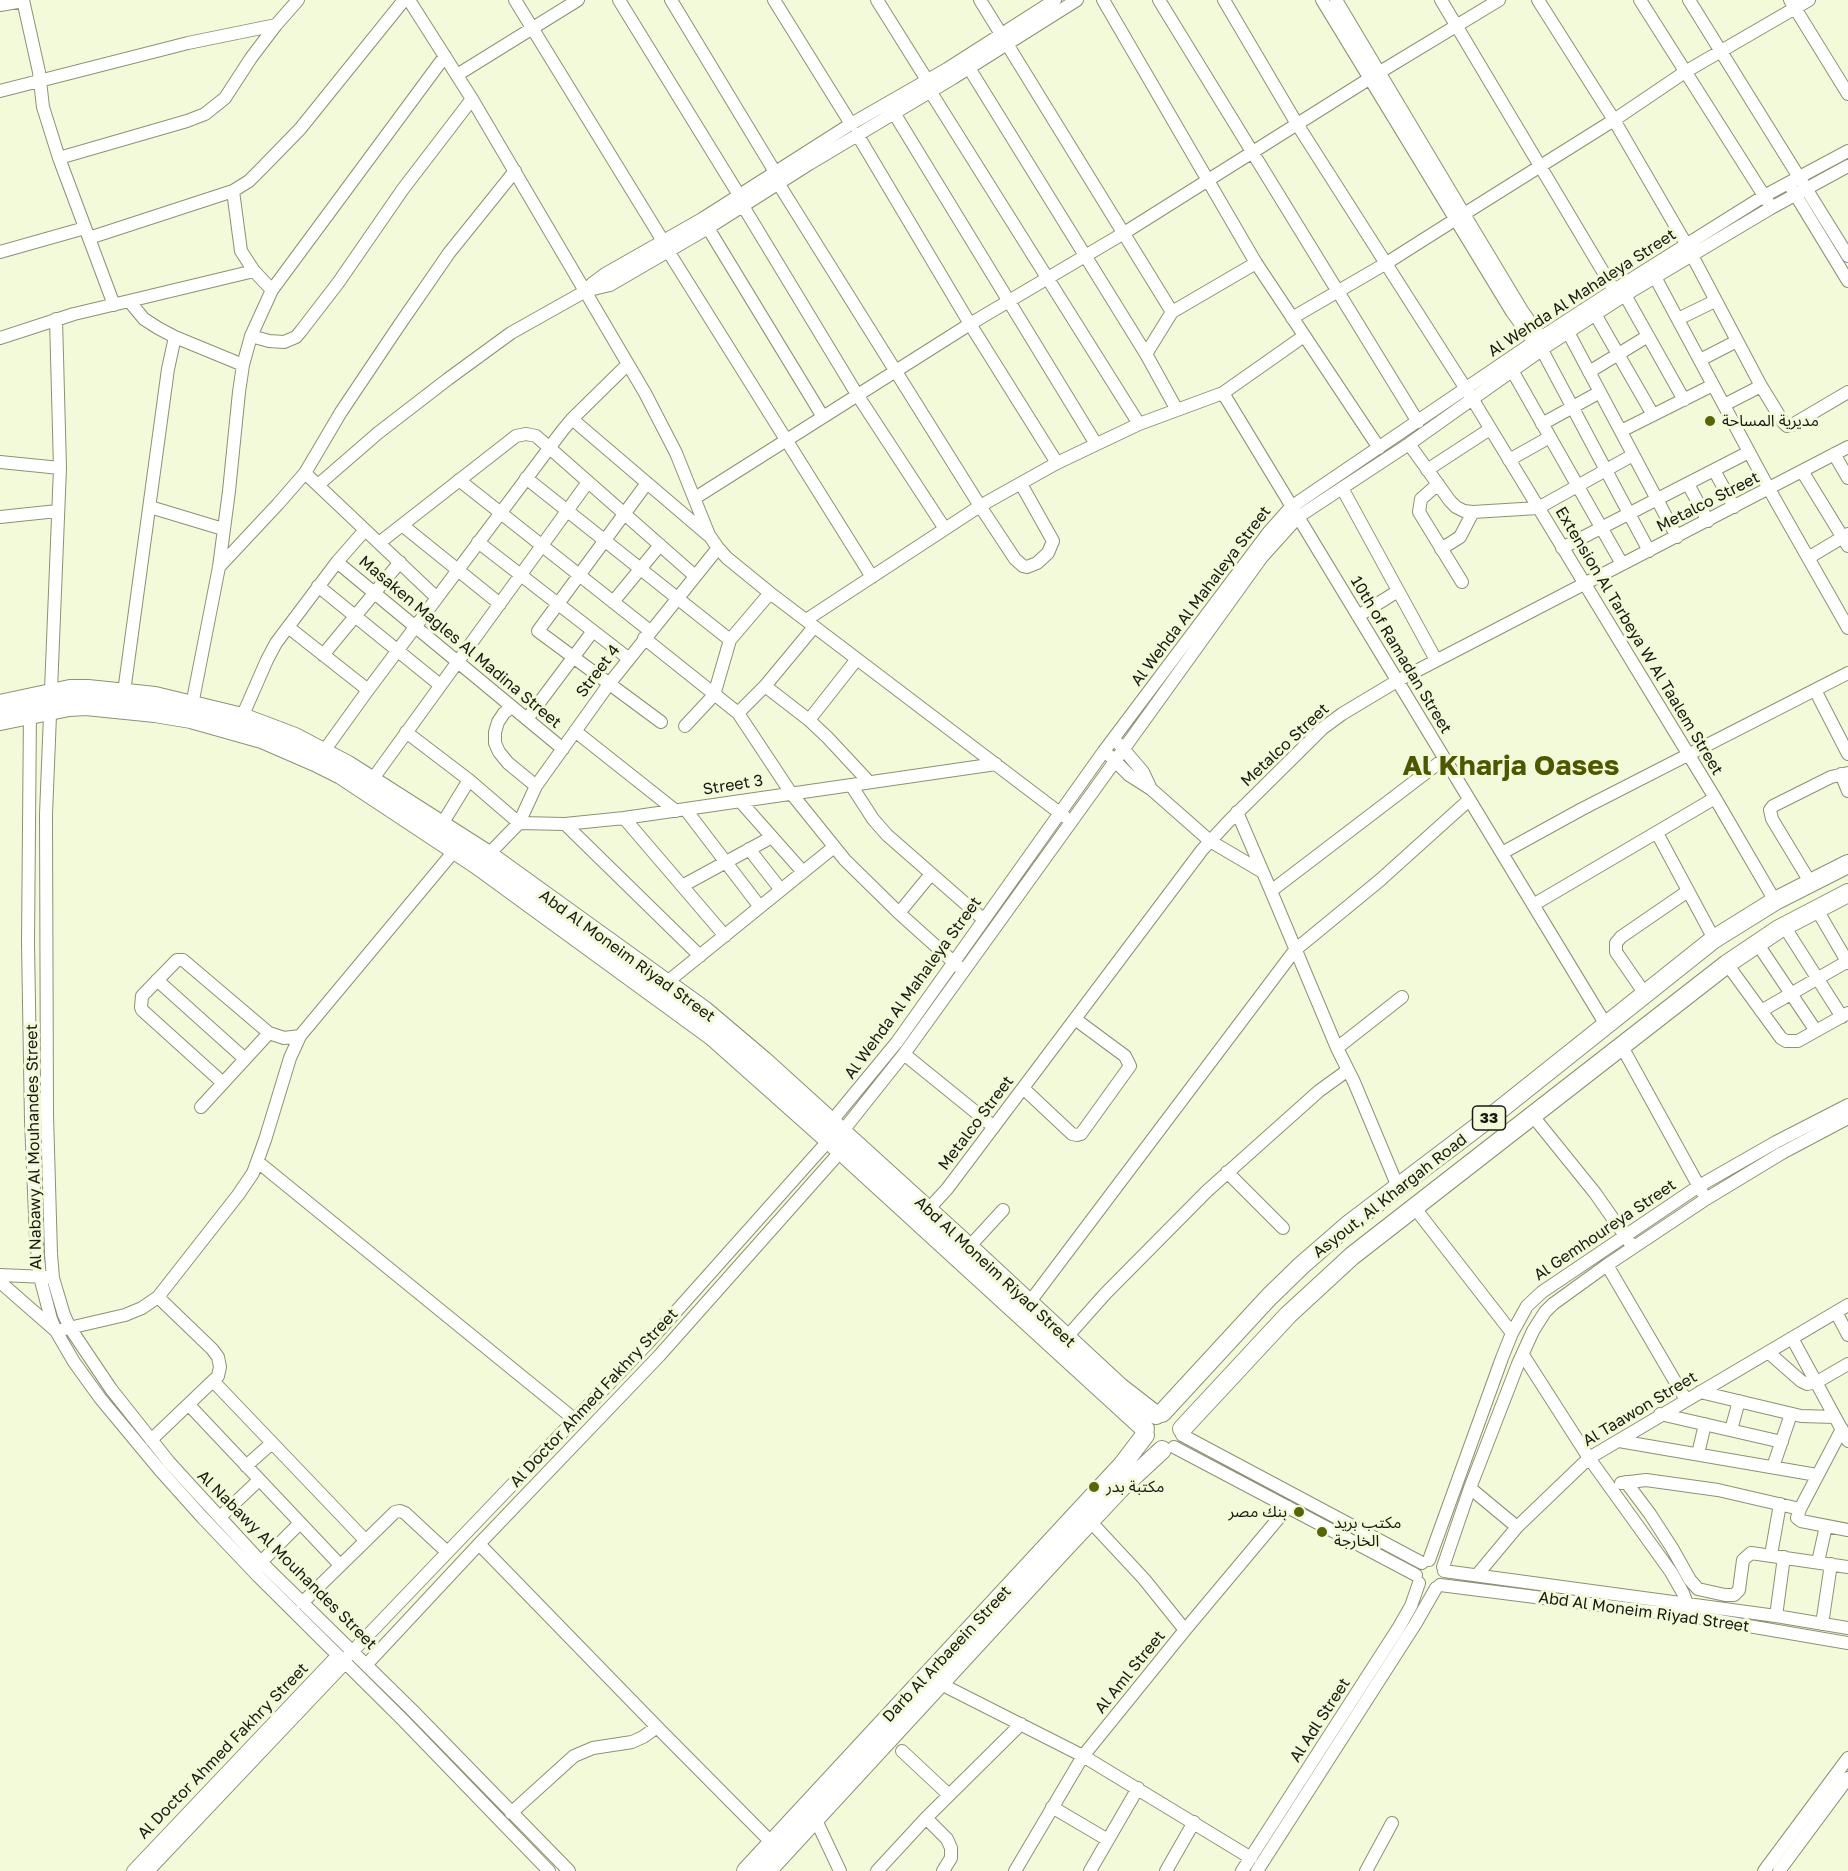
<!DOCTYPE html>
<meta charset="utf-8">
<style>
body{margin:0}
canvas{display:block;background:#f3fada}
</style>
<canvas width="1848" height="1871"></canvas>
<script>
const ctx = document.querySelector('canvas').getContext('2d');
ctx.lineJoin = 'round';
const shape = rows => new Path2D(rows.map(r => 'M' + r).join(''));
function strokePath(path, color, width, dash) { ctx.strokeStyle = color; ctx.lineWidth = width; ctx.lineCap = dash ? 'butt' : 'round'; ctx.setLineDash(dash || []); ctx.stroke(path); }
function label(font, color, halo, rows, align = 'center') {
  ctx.font = font + ' "Golos Text","Noto Sans Arabic",sans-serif'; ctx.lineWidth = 6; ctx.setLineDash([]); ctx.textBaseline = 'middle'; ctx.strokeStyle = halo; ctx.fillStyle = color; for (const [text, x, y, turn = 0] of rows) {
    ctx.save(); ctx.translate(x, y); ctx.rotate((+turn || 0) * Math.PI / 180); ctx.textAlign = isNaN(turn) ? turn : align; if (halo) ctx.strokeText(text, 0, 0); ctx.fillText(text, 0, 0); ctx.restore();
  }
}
const minor = shape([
 [23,0,39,72,43,107,59,158,114,305],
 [409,0,472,99,645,393,676,453,709,535,718,548,727,558,770,593,1065,817],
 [515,0,663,241],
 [619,0,739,195],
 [671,0,775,172],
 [774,0,851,124],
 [877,0,927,80],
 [980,0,1001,34],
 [1103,0,1256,263,1379,448],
 [1159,0,1418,422],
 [1224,0,1297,124,1473,400,1715,798,1775,901],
 [1322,0,1512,312,1538,348],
 [1336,0,1464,214,1523,312,1545,343],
 [1441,0,1614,290],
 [1538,0,1614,120,1686,244,1761,386,1783,422,1787,426,1792,425,1848,392],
 [1640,0,1768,202],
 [1689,0,1848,256],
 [1790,0,1848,94],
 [0,5,23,1],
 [1007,44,1172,312,1146,354,1177,410],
 [969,68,1146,354],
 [457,75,578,0],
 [0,91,188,43,276,25],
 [930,91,1139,424],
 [894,113,1096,444],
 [857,134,970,324,1057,463],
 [59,158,187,121,205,114,225,98,251,58,276,25,298,0],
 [778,183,980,506,1015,559,1023,566,1027,567,1037,563,1048,553,1053,541,1021,484],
 [1792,189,1848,281],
 [743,206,858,396,945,529],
 [708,228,823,417],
 [89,238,233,191],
 [668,251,872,577],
 [0,252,85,228],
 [1655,277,1769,489,1848,628],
 [272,290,254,271,241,251,233,191,249,181,263,167,300,129,404,0],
 [585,291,610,285,708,228,809,164,953,78,1077,0],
 [1625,295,1684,400],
 [129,301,254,271],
 [1172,312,1256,263],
 [1595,314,1653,415],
 [1292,318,1385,264,1464,214,1614,120,1685,72,1809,0],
 [56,319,60,468,46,814,47,1115,51,1254,53,1278,64,1315,70,1328,111,1389,169,1462,189,1484,261,1562,411,1709,569,1871],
 [1678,319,1715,301],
 [1568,332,1677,537],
 [251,336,269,341,284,342,296,337,301,331,338,283,403,189,472,99],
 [0,338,74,314,129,301,144,319,158,328,175,337,243,365],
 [1542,350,1649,551],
 [1700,360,1737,341],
 [1513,372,1622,564],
 [1589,372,1648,336],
 [1223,393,1606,1025],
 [1724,405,1761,386],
 [572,419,708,535],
 [1542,424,1600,392],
 [1621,431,1713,385],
 [1409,444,1450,501,1456,507,1464,511,1473,512,1538,508,1633,455],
 [1834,454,1848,478],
 [1509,460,1550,437],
 [0,462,60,468],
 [1427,470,1490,429],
 [1714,470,1734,507],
 [1802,471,1848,546],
 [305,473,437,598],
 [526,478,730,640],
 [459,480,650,631],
 [647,483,538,631,661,722],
 [1438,484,1421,499,1419,512,1462,582],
 [1688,484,1708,521],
 [318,485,378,433,448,379,511,333,584,292,593,283,605,274,702,219,851,124,947,69,1055,0],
 [1342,488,1436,660],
 [695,498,970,324,1124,233,1380,72,1499,0],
 [150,507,223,529],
 [0,517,57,511],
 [402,525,500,604],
 [478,542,628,658],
 [379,543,516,436,526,434,536,436,695,576],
 [1562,548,1749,452],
 [1441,549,1460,537,1473,512],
 [1808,558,1848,534],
 [337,562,563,749],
 [219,567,278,504,305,473,341,412,398,327,449,253,515,171],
 [318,586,440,685],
 [613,602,660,545],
 [1358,616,1398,591],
 [806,620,980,506,1057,463,1139,424,1223,393,1304,336],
 [288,627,368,690],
 [644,638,738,713,791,793,845,860,899,913,958,966],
 [323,655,400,562],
 [765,686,809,720,828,738,869,782],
 [1815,690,1848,754],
 [124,692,168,369,175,337],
 [192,705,219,567,229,491,239,392,243,365,251,336,272,290,445,56],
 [512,707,504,713,498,722,495,732,495,743,499,752,508,763,536,786],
 [30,710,28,943,31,1121,36,1239,40,1277,51,1319,56,1331,74,1362,100,1398,159,1469,202,1517,258,1576,402,1719,549,1871],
 [738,713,765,686,814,627],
 [242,717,267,660,276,643,337,562,365,530],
 [527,719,593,631],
 [809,720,857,659],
 [685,726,714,695,730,640,770,593],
 [575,731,676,811],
 [406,732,469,780,519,823,536,786,609,684,718,548],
 [1119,744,1143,772,1151,789],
 [324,751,368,690,562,431,572,419,627,365],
 [1110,756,1129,775,1151,789,1210,841,1261,871],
 [1841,774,1848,791],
 [372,780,588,482],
 [851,785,873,819,887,835,983,919],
 [740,801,803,872],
 [686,810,760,907],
 [1237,812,1271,891,1444,759],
 [624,818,725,936],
 [442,824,469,780],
 [565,824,700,956],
 [1657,833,1714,939],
 [749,849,781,890],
 [1502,853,1582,809,1848,673],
 [483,860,519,823,565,824,624,818,996,764],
 [1810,882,1772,819,1770,810,1773,806,1831,777,1848,773],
 [682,886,772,837],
 [1271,891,1337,1048,1354,1082,1398,1187],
 [1533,905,1715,798],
 [1816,908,1848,963],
 [899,913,931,874],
 [1784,926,1842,1017],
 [1757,943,1816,1031],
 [1727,964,1781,1038,1786,1041,1798,1041,1848,1013],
 [157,980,245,1059],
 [666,983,834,847],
 [1645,994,1616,952,1616,943,1621,937,1688,891],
 [1761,1011,1848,961],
 [1621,1045,1702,1192],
 [1337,1048,1402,997],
 [904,1054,994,1127],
 [223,1083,142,1010,141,1007,142,996,177,960,183,960,269,1033,284,1038,300,1036],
 [1023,1088,1072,1134,1077,1135,1081,1134,1130,1066,1125,1056,1075,1019],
 [201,1107,269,1033],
 [1532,1115,1595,1193,1630,1243],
 [831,1122,897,1042,1104,751,1268,533,1291,507,1534,342,1614,290,1764,196,1848,151],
 [842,1132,904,1054,1262,557,1298,517,1409,444,1547,346,1625,295,1771,208,1848,166],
 [258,1162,574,1419],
 [1227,1172,1283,1228],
 [1414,1207,1512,1333],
 [924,1214,947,1189,1202,850,1228,822,1323,728,1342,714,1397,681,1848,447],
 [969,1247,1003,1210],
 [1607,1265,1686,1400],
 [0,1275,46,1277],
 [0,1282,56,1331,125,1315,142,1308,158,1297,238,1195,253,1173,265,1140,290,1058,300,1036,455,850],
 [1029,1303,1295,950,1379,881,1469,800],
 [1836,1312,1848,1335],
 [1066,1338,1105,1294,1207,1191,1319,1091,1348,1070],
 [1792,1338,1848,1441],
 [1768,1352,1801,1381,1807,1384,1817,1382,1848,1364],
 [1523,1355,1589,1458,1671,1572,1683,1593,1689,1609],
 [213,1381,365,1540],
 [1700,1392,1801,1416,1835,1417],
 [189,1405,340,1565],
 [1660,1414,1782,1442],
 [1842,1429,1800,1509,1797,1518,1801,1521,1848,1530],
 [1731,1430,1739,1401],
 [1182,1435,1422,1563],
 [151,1440,218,1376,220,1367,218,1357,212,1349,158,1297],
 [1619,1441,1817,1475],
 [1174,1447,1416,1575],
 [1698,1454,1705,1424],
 [246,1466,272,1443],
 [1773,1467,1791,1414],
 [1626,1482,1650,1514,1672,1548,1690,1580,1698,1589,1725,1595,1734,1595,1739,1590,1743,1560,1751,1553,1848,1567],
 [1621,1483,1646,1480,1718,1490,1800,1509],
 [1470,1488,1517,1527],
 [220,1517,259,1480],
 [1090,1521,1144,1579,1185,1630],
 [479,1544,657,1727,772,1843],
 [1771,1555,1780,1504],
 [1429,1560,1502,1358,1512,1333,1527,1306,1542,1292,1699,1186,1776,1142,1848,1105],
 [261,1562,300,1523],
 [1818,1562,1826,1526],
 [1443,1567,1470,1488,1518,1364,1533,1331,1545,1312,1553,1304,1607,1265,1706,1199,1782,1153,1848,1118],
 [1444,1571,1776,1616,1848,1628],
 [1477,1575,1517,1527,1589,1458,1848,1305],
 [1440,1585,1702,1618,1848,1643],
 [302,1603,395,1512,400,1511,405,1513,447,1552],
 [1776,1616,1784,1557],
 [1822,1624,1831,1564],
 [349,1655,647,1344,829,1140],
 [367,1664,479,1544,659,1356,841,1151],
 [935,1681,1083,1756,1251,1858],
 [902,1751,949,1795],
 [1052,1807,1108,1840],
 [511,1813,574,1756,593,1748,632,1742,643,1737,657,1727],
 [815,1818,840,1871],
 [926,1818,947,1839,951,1848,951,1858,943,1871],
 [133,1871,338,1655],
 [148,1871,346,1662],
 [877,1871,926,1818,1021,1724],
 [1015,1871,1083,1756,1185,1630,1288,1507],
 [1090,1871,1138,1788],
 [1166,1871,1194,1822],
 [1242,1871,1399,1627,1411,1606,1419,1583],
 [1257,1871,1416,1623,1436,1588],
 [1366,1871,1392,1823],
 [1764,1871,1848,1758],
 [1779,1871,1848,1778]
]);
const highway = shape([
 [0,704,70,689,88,689,155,696,242,717,266,726,295,737,348,765,489,855,704,1010,763,1060,969,1247,1120,1387,1156,1415],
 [0,721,69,707,86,706,155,713,191,719,262,739,315,762,341,775,477,865,713,1037,841,1151,1145,1429],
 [1162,1413,1269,1297,1302,1265,1348,1225,1497,1112,1714,939,1775,901,1848,864],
 [1182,1429,1288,1315,1352,1256,1727,964,1779,929,1848,893],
 [746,1871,1123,1464,1145,1435],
 [767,1871,1062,1551,1121,1488,1162,1450]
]);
strokePath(minor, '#8c9275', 14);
strokePath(highway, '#8c9275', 20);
strokePath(minor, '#fff', 12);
strokePath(highway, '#fff', 18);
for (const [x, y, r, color] of [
 [1710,421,6,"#596404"],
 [1094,1487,6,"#596404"],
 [1299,1512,6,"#596404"],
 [1322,1532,6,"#596404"]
]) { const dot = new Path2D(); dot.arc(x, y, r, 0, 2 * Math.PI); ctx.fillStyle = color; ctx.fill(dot); strokePath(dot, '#f3fada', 2); }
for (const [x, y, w] of [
 [1489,1118,33]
]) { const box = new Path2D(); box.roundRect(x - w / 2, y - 12, w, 24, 4.5); ctx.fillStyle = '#f3fada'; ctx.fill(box); strokePath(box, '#181a0f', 1.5); }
label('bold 15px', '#181a0f', null, [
 ["33",1489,1118]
]);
label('16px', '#181a0f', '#f3fada', [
 ["Al Wehda Al Mahaleya Street",1582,293,-33],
 ["Metalco Street",1708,502,-27],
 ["Al Wehda Al Mahaleya Street",1201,596,-53],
 ["Extension Al Tarbeya W Al Taalem Street",1639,641,59],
 ["Masaken Magles Al Madina Street",460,642,40],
 ["10th of Ramadan Street",1401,655,59],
 ["Street 4",598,671,-53],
 ["Metalco Street",1285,745,-43],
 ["Street 3",733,785,-9],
 ["Abd Al Moneim Riyad Street",627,956,36],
 ["Al Wehda Al Mahaleya Street",913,988,-54],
 ["Metalco Street",976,1123,-53],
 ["Al Nabawy Al Mouhandes Street",34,1147,-91],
 ["Asyout, Al Khargah Road",1390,1196,-38],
 ["Al Gemhoureya Street",1605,1230,-34],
 ["Abd Al Moneim Riyad Street",995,1272,43],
 ["Al Doctor Ahmed Fakhry Street",594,1398,-47],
 ["Al Taawon Street",1640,1409,-31],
 ["Al Nabawy Al Mouhandes Street",287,1560,45],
 ["Abd Al Moneim Riyad Street",1644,1612,8],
 ["Darb Al Arbaeein Street",947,1654,-47],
 ["Al Aml Street",1130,1672,-51],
 ["Al Adl Street",1320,1720,-57],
 ["Al Doctor Ahmed Fakhry Street",223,1751,-46]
]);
label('16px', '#181a0f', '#f3fada', [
 ["مديرية المساحة",1722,421],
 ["مكتبة بدر",1106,1487],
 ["بنك مصر",1287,1512,"right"],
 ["مكتب بريد",1334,1523],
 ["الخارجة",1334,1541]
], 'left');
label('bold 28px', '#4d5700', '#f3fada', [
 ["Al Kharja Oases",1511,766]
]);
</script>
